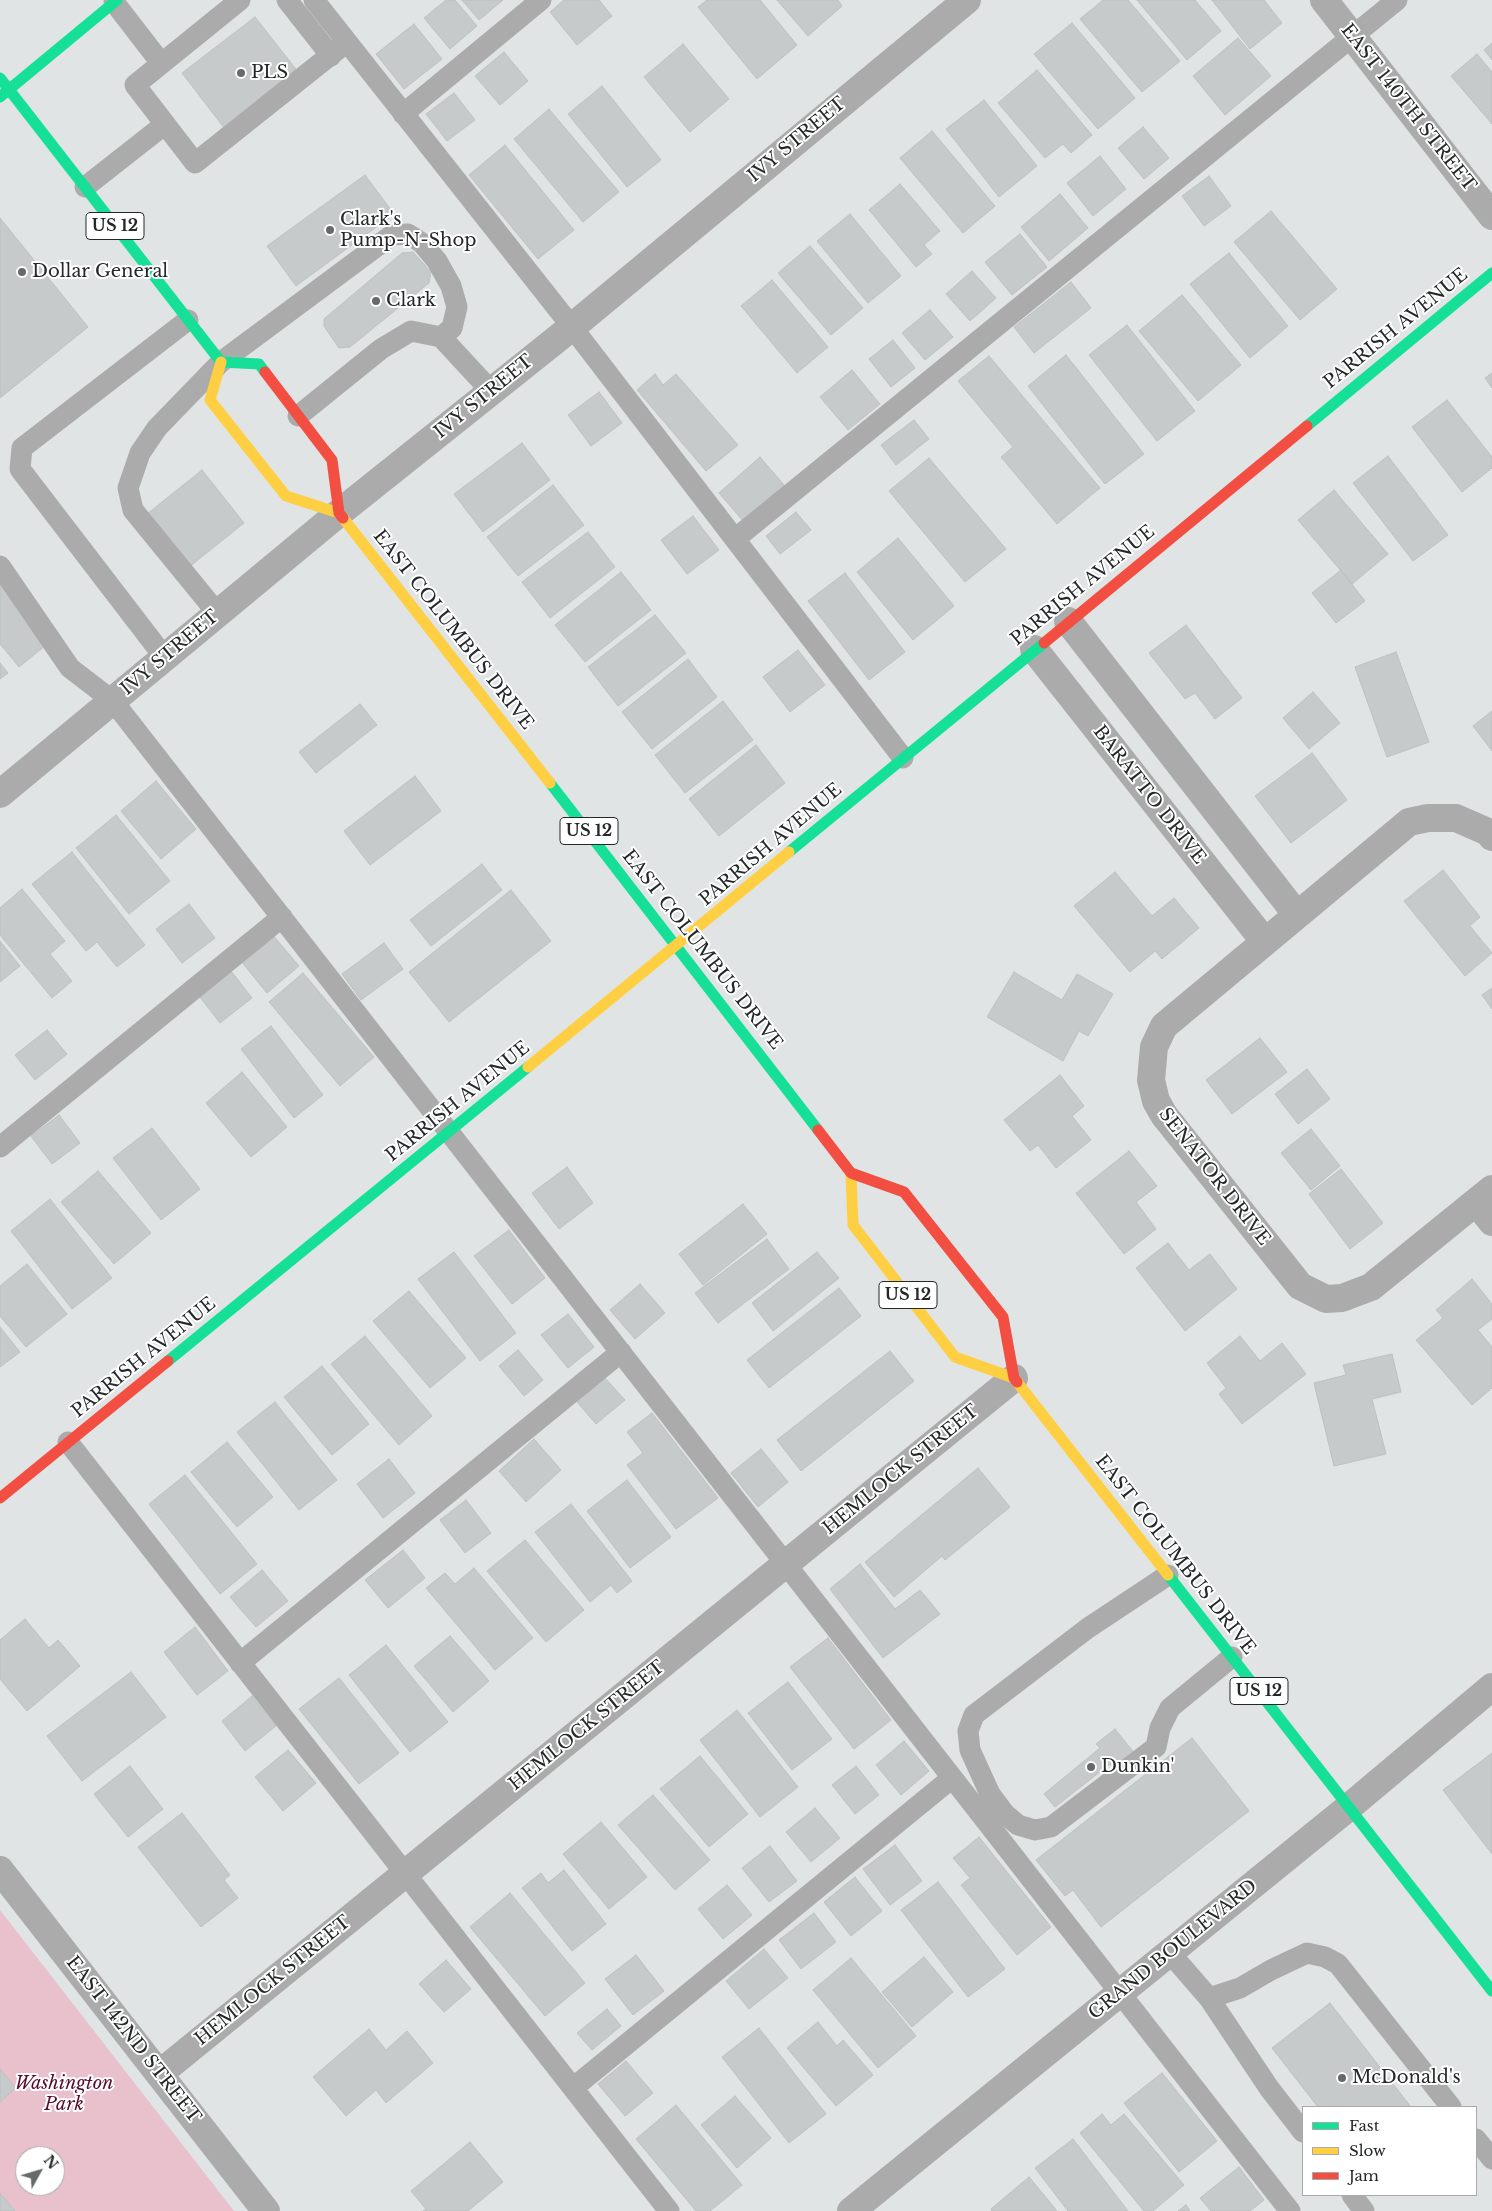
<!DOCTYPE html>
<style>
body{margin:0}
#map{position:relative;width:1492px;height:2211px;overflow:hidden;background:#e0e4e5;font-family:"Libre Baskerville",serif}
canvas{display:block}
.legend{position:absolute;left:1302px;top:2106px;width:175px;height:90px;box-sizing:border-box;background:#fff;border:1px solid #a8a9a9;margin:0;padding:6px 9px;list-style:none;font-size:15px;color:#252829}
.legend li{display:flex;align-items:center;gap:10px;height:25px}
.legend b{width:25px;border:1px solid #a8a9a9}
.north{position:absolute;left:15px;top:2146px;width:50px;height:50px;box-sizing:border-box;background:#fff;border:1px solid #a8a9a9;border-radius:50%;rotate:51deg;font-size:14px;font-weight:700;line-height:20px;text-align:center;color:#252829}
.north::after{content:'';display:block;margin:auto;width:18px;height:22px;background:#666a6b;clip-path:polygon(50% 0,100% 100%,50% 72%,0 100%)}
</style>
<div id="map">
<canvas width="1492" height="2211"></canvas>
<ul class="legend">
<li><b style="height:6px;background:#16e098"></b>Fast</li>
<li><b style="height:6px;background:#ffcf43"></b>Slow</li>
<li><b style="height:6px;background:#f24e42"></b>Jam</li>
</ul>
<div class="north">N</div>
</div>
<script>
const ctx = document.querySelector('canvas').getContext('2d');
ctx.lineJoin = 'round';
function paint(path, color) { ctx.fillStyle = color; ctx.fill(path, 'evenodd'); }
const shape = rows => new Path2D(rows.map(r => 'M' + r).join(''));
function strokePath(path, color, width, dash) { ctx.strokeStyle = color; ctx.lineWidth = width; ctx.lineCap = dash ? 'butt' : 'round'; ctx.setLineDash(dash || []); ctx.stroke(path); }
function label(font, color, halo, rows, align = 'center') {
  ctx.font = font + ' "Libre Baskerville",serif'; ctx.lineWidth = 4; ctx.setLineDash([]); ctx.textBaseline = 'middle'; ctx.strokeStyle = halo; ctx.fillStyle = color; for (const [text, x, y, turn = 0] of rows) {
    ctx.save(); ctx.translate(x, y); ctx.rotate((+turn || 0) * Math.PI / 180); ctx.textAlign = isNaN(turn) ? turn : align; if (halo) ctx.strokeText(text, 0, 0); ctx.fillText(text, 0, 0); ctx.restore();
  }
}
paint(shape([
 [0,1910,234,2211,0,2211],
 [25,2156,55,2156,55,2186,25,2186]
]), '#e8c1cd');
const building = shape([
 [446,0,455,0,477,26,450,49,424,18,446,0],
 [462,0,503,0,479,20,462,0],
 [564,0,599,0,612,16,577,45,550,12,564,0],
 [707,0,760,0,797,45,757,79,698,7,707,0],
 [777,0,838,0,842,6,808,36,777,0],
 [1103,0,1128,0,1180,61,1142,92,1080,19,1103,0],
 [1137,0,1195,0,1221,31,1187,60,1137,0],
 [1212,0,1264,0,1282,23,1250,49,1212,0],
 [255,17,299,73,225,129,182,73,255,17],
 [1072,23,1135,98,1098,129,1034,54,1072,23],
 [414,24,442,59,404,89,376,54,414,24],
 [1238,38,1271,76,1225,115,1193,76,1238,38],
 [1492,43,1492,60,1484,50,1492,43],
 [683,44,729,99,690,132,644,77,683,44],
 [504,52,528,81,500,105,475,76,504,52],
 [1477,54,1492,72,1492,124,1451,76,1477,54],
 [1037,70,1092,135,1071,153,1063,144,1045,158,998,103,1037,70],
 [602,86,661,160,627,187,568,114,602,86],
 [454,93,475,120,447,141,426,114,454,93],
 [984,100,1037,166,999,197,946,129,984,100],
 [549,109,619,192,583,222,514,139,549,109],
 [1143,127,1169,158,1144,179,1118,148,1143,127],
 [932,131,995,206,963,233,900,158,932,131],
 [505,145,574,230,538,259,469,175,505,145],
 [1100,156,1126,189,1093,216,1067,183,1100,156],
 [365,175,394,214,296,286,267,246,365,175],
 [1209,176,1231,206,1204,226,1182,196,1209,176],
 [900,184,940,231,924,245,932,254,916,267,869,210,900,184],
 [1060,194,1088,228,1049,261,1021,227,1060,194],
 [1271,211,1337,289,1300,320,1234,242,1271,211],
 [850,214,901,276,868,303,817,241,850,214],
 [0,218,88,327,0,398,0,218],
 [1020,234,1047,267,1012,295,985,262,1020,234],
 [810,246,863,308,831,335,778,273,810,246],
 [413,252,431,272,429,283,350,347,339,348,324,326,324,319,402,253,413,252],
 [1229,253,1288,326,1250,358,1190,284,1229,253],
 [972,271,996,298,970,321,946,294,972,271],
 [772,280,828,347,797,373,741,306,772,280],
 [1071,282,1091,308,1034,353,1014,327,1071,282],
 [1182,295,1241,365,1198,401,1139,331,1182,295],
 [930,310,953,337,925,360,902,333,930,310],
 [1127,325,1195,411,1157,441,1089,355,1127,325],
 [893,340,915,368,891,387,869,359,893,340],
 [1066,355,1144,454,1105,484,1028,386,1066,355],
 [989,356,1100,488,1057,524,1001,457,1013,447,958,381,989,356],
 [852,370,880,404,848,430,820,397,852,370],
 [1492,373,1492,388,1485,378,1492,373],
 [655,374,663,385,676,374,738,445,706,471,637,390,655,374],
 [599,392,622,423,591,446,568,415,599,392],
 [1447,400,1492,457,1492,468,1462,492,1412,427,1447,400],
 [914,420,929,439,896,465,881,445,914,420],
 [522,443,550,480,483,532,454,494,522,443],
 [1388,456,1448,535,1413,561,1353,483,1388,456],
 [760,457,785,486,744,522,719,493,760,457],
 [929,458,1006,549,965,582,889,491,929,458],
 [202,470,244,523,189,567,147,514,202,470],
 [553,485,584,525,518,576,487,537,553,485],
 [1334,490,1388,554,1352,584,1298,520,1334,490],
 [796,512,811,530,780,554,766,536,796,512],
 [693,516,719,550,687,574,661,540,693,516],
 [588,532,615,567,550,618,522,582,588,532],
 [898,538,954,606,913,640,857,572,898,538],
 [1341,570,1365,601,1336,623,1312,593,1341,570],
 [621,572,651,610,585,662,555,625,621,572],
 [845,573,905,652,869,680,808,601,845,573],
 [0,579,51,641,19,667,0,644,0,579],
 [655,615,686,653,618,706,588,667,655,615],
 [1186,625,1242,698,1215,719,1195,693,1185,699,1149,653,1186,625],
 [798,650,825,685,790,712,763,677,798,650],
 [1396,652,1429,742,1387,757,1355,667,1396,652],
 [688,659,717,697,652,749,622,712,688,659],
 [0,663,8,673,0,679,0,663],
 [1313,692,1340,723,1309,749,1283,718,1313,692],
 [723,701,753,740,685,793,655,755,723,701],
 [360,704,377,725,316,773,299,752,360,704],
 [1492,711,1492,751,1473,726,1492,711],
 [756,745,785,783,719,836,689,799,756,745],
 [1312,753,1347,800,1291,843,1255,796,1312,753],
 [415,776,441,811,370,865,344,831,415,776],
 [156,781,196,829,161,859,121,811,156,781],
 [116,815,170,881,129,914,76,848,116,815],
 [72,852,145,945,117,967,97,942,86,951,32,884,72,852],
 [482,864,502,890,431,946,410,920,482,864],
 [1443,870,1480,917,1470,926,1492,953,1465,976,1404,901,1443,870],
 [1115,872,1152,916,1174,898,1199,928,1162,959,1155,951,1130,972,1074,906,1115,872],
 [22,889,65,941,50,954,72,981,52,998,0,935,0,908,22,889],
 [511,890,551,941,449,1022,409,972,511,890],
 [189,904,215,938,182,963,156,929,189,904],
 [271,933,299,966,267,993,240,960,271,933],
 [0,941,20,966,0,982,0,941],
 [384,943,403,969,361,1000,342,974,384,943],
 [231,971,252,998,220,1023,199,996,231,971],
 [1014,972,1062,1000,1077,974,1113,994,1088,1036,1079,1031,1063,1061,987,1017,1014,972],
 [303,973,374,1057,340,1086,269,1002,303,973],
 [1492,988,1492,1009,1482,995,1492,988],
 [271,1026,323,1095,294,1118,241,1049,271,1026],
 [47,1030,67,1054,35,1080,15,1055,47,1030],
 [1260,1038,1287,1072,1232,1114,1206,1080,1260,1038],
 [1307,1069,1330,1099,1298,1124,1275,1094,1307,1069],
 [242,1072,287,1127,251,1157,206,1103,242,1072],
 [1060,1075,1084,1106,1072,1116,1091,1140,1056,1168,1038,1145,1030,1151,1004,1120,1060,1075],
 [59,1115,80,1143,52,1164,31,1136,59,1115],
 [152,1128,200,1189,161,1220,113,1158,152,1128],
 [1311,1129,1340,1166,1311,1190,1281,1153,1311,1129],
 [1129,1151,1157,1186,1136,1202,1156,1229,1124,1254,1076,1193,1129,1151],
 [567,1167,593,1203,559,1229,532,1193,567,1167],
 [1341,1169,1383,1223,1350,1249,1309,1194,1341,1169],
 [98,1171,151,1233,114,1264,61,1202,98,1171],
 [50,1199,112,1278,72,1309,11,1231,50,1199],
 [743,1204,767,1234,703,1285,679,1254,743,1204],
 [509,1230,545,1278,512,1304,474,1256,509,1230],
 [767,1239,789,1269,718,1323,695,1293,767,1239],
 [1168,1243,1189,1270,1210,1254,1237,1289,1185,1331,1136,1268,1168,1243],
 [454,1252,516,1333,480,1361,418,1279,454,1252],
 [817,1252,839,1278,773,1331,752,1303,817,1252],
 [27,1264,67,1314,26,1347,0,1316,0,1286,27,1264],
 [1472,1279,1492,1304,1492,1319,1478,1330,1492,1347,1492,1388,1472,1405,1416,1340,1443,1318,1436,1310,1472,1279],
 [640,1284,665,1313,635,1339,610,1310,640,1284],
 [839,1288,861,1316,769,1388,747,1360,839,1288],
 [409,1291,466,1358,430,1388,373,1321,409,1291],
 [568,1314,594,1347,568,1368,541,1335,568,1314],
 [0,1327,20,1352,0,1367,0,1327],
 [365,1336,432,1416,399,1445,331,1364,365,1336],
 [1240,1336,1260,1361,1282,1343,1306,1374,1242,1424,1219,1394,1226,1388,1207,1363,1240,1336],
 [518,1350,543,1380,524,1396,499,1366,518,1350],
 [890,1351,914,1381,801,1471,777,1440,890,1351],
 [1392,1354,1401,1392,1372,1399,1386,1454,1334,1466,1314,1383,1346,1375,1343,1365,1392,1354],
 [322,1366,369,1424,332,1455,284,1397,322,1366],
 [605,1378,625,1400,596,1424,577,1402,605,1378],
 [275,1402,337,1480,299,1510,237,1432,275,1402],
 [652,1413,718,1498,676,1529,627,1465,643,1453,627,1432,652,1413],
 [534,1439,561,1470,526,1502,499,1471,534,1439],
 [227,1442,273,1497,237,1527,191,1472,227,1442],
 [761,1449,788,1482,758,1507,731,1473,761,1449],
 [389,1459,415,1493,383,1518,357,1484,389,1459],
 [978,1468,1010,1507,945,1560,942,1556,894,1597,865,1562,978,1468],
 [185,1475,257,1564,220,1594,149,1504,185,1475],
 [627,1480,671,1537,630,1568,587,1511,627,1480],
 [466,1500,491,1533,465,1553,440,1520,466,1500],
 [571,1504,632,1581,617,1593,611,1585,590,1602,535,1532,571,1504],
 [525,1540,584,1610,546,1642,487,1571,525,1540],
 [403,1550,425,1578,388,1608,365,1580,403,1550],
 [860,1564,895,1609,920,1590,940,1614,883,1658,830,1589,860,1564],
 [474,1568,533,1638,495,1670,426,1588,445,1573,455,1584,474,1568],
 [262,1570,288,1601,256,1627,230,1597,262,1570],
 [25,1619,49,1648,58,1640,80,1666,27,1711,0,1679,0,1640,25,1619],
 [195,1627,228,1671,197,1695,164,1652,195,1627],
 [450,1636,489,1681,453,1712,414,1666,450,1636],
 [828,1638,891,1720,854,1749,790,1667,828,1638],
 [386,1645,448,1722,410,1752,349,1675,386,1645],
 [131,1672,166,1717,82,1781,47,1736,131,1672],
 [339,1678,399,1753,359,1784,299,1709,339,1678],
 [788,1682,832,1739,792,1770,748,1713,788,1682],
 [252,1696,276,1726,245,1751,222,1721,252,1696],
 [737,1710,798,1787,760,1817,700,1740,737,1710],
 [1115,1729,1135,1754,1115,1770,1110,1764,1055,1807,1044,1794,1100,1748,1096,1744,1115,1729],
 [1192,1738,1249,1811,1101,1927,1073,1890,1065,1896,1036,1860,1192,1738],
 [904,1741,929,1771,901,1795,876,1765,904,1741],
 [288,1750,316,1783,283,1811,255,1777,288,1750],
 [1492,1753,1492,1854,1443,1790,1492,1753],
 [700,1756,748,1814,709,1847,660,1789,700,1756],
 [130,1766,163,1809,128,1837,94,1794,130,1766],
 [856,1766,879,1795,855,1814,832,1785,856,1766],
 [653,1795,710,1860,675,1890,618,1825,653,1795],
 [815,1808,840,1838,811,1862,786,1832,815,1808],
 [182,1813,230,1875,224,1880,238,1898,201,1927,138,1847,182,1813],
 [601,1822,647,1877,609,1909,563,1854,601,1822],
 [979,1837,1051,1927,1017,1955,961,1885,970,1878,953,1858,979,1837],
 [895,1845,922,1881,890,1905,863,1869,895,1845],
 [770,1846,797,1881,769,1902,742,1868,770,1846],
 [564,1870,606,1924,572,1951,522,1888,541,1873,548,1883,564,1870],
 [855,1877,882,1911,851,1936,824,1902,855,1877],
 [938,1882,1005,1969,968,1997,901,1910,938,1882],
 [727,1885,752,1915,723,1939,698,1909,727,1885],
 [510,1893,585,1983,545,2016,470,1927,510,1893],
 [814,1913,836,1942,801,1969,779,1940,814,1913],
 [764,1949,788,1978,749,2009,726,1981,764,1949],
 [636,1955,664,1991,633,2015,605,1979,636,1955],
 [924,1957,953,1992,912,2027,882,1992,924,1957],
 [851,1958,916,2036,878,2068,813,1990,851,1958],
 [446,1960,471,1989,444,2012,419,1984,446,1960],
 [1330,2003,1411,2107,1318,2107,1272,2048,1330,2003],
 [607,2009,621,2026,592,2050,577,2033,607,2009],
 [818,2022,837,2046,843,2040,873,2075,836,2106,787,2048,818,2022],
 [759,2028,826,2114,789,2143,722,2057,759,2028],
 [369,2029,386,2050,407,2031,433,2063,386,2103,376,2090,346,2116,313,2077,369,2029],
 [626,2061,653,2093,625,2116,598,2084,626,2061],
 [0,2069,16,2088,0,2102,0,2069],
 [1162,2073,1217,2141,1179,2172,1124,2103,1162,2073],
 [735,2096,771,2138,737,2168,701,2125,735,2096],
 [676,2105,742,2185,710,2211,696,2211,636,2139,676,2105],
 [1102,2114,1111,2125,1124,2114,1184,2185,1153,2211,1144,2211,1080,2133,1102,2114],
 [1073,2139,1128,2211,1068,2211,1035,2168,1073,2139],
 [470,2142,503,2182,468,2211,423,2211,426,2209,411,2191,470,2142],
 [1239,2167,1264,2200,1250,2211,1211,2211,1200,2198,1239,2167],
 [1029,2177,1057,2211,992,2211,991,2209,1029,2177],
 [0,2193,15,2211,0,2211,0,2193],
 [1186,2205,1190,2211,1178,2211,1186,2205]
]);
paint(building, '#c7cacb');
strokePath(building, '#bdc0c1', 1);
strokePath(shape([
 [240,0,135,85,195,163,347,42],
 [287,0,331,56],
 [314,0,572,327,903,758],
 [114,2,161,63],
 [403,114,541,0],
 [85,187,164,125],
 [298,416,381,349,411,331,441,337,491,391],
 [735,539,1397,0],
 [0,566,70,668,113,701,1290,2211],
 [218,614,133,510,128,488,140,453,157,428,221,362,392,235,408,234,422,243,437,261,451,286,457,307,452,328,441,337],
 [165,658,20,469,22,448,188,320],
 [0,1147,282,917],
 [68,1442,669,2211],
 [1168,1575,1088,1628,974,1715,968,1731,970,1750,990,1794,1005,1814,1018,1825,1035,1830,1051,1827,1156,1747,1160,1728,1170,1708,1232,1657],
 [240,1663,621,1352],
 [1170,1953,1209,1998,1269,2088,1303,2132],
 [1209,1998,1240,1988,1271,1970,1307,1953,1325,1957,1338,1964,1451,2107],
 [573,2088,952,1778],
 [1476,2139,1492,2159],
 [1352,2195,1364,2211]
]), '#ababac', 21);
strokePath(shape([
 [1324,0,1492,216],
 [1068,621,1297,915],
 [1034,649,1265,942],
 [0,794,339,513,572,327,967,0],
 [1492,837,1488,832,1456,818,1428,818,1409,822,1164,1026,1154,1047,1151,1080,1156,1101,1164,1115,1300,1286,1326,1299,1342,1298,1371,1287,1492,1189],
 [1476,1202,1492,1222],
 [0,1870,266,2211],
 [159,2074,1014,1378],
 [851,2211,1349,1807,1492,1687]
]), '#ababac', 28);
strokePath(shape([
 [0,78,221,362,259,364,265,372],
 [0,97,117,0],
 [1307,426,1492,273],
 [550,783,818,1130],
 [789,852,1044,643],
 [168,1361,528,1067],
 [1168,1575,1492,1991]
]), '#16e098', 11);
strokePath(shape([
 [221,362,210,400,286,496,339,513],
 [343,518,550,783],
 [528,1067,789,852],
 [851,1173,853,1225,955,1357,1014,1378],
 [1017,1382,1168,1575]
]), '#ffcf43', 11);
strokePath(shape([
 [265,372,332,460,339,513,343,518],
 [1044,643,1307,426],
 [818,1130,851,1173,904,1192,1003,1317,1014,1378,1017,1382],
 [0,1498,168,1361]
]), '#f24e42', 11);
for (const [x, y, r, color] of [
 [241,73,5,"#666a6b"],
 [330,230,5,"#666a6b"],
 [22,272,5,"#666a6b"],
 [376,301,5,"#666a6b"],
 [1091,1767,5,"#666a6b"],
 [1342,2078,5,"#666a6b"]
]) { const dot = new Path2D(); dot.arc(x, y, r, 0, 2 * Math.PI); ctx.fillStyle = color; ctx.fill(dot); strokePath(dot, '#fff', 2); }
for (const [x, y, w] of [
 [115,226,58],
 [589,831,58],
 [908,1295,58],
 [1259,1691,58]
]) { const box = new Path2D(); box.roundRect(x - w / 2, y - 13.5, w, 27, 4); ctx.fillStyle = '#fff'; ctx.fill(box); strokePath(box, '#252829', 1); }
label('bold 16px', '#252829', null, [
 ["US 12",115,226],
 ["US 12",589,831],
 ["US 12",908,1295],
 ["US 12",1259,1691]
]);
label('18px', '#252829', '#fff', [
 ["PLS",251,73],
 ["Clark's",340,220],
 ["Pump-N-Shop",340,241],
 ["Dollar General",32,272],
 ["Clark",386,301],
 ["Dunkin'",1101,1767],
 ["McDonald's",1352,2078]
], 'left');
label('18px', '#252829', '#fff', [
 ["EAST 140TH STREET",1408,108,52],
 ["IVY STREET",797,140,-40],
 ["PARRISH AVENUE",1396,329,-39],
 ["IVY STREET",484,397,-39],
 ["PARRISH AVENUE",1083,586,-39],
 ["EAST COLUMBUS DRIVE",453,630,52],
 ["IVY STREET",170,653,-40],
 ["BARATTO DRIVE",1149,795,52],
 ["PARRISH AVENUE",771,845,-40],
 ["EAST COLUMBUS DRIVE",702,950,52],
 ["PARRISH AVENUE",458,1102,-39],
 ["SENATOR DRIVE",1214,1177,52],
 ["PARRISH AVENUE",144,1358,-39],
 ["HEMLOCK STREET",901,1470,-39],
 ["EAST COLUMBUS DRIVE",1175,1555,52],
 ["HEMLOCK STREET",587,1726,-39],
 ["GRAND BOULEVARD",1173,1950,-39],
 ["HEMLOCK STREET",273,1981,-39],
 ["EAST 142ND STREET",133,2040,52]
]);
label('italic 18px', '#580c2d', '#fff', [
 ["Washington",64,2084],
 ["Park",64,2105]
]);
</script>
